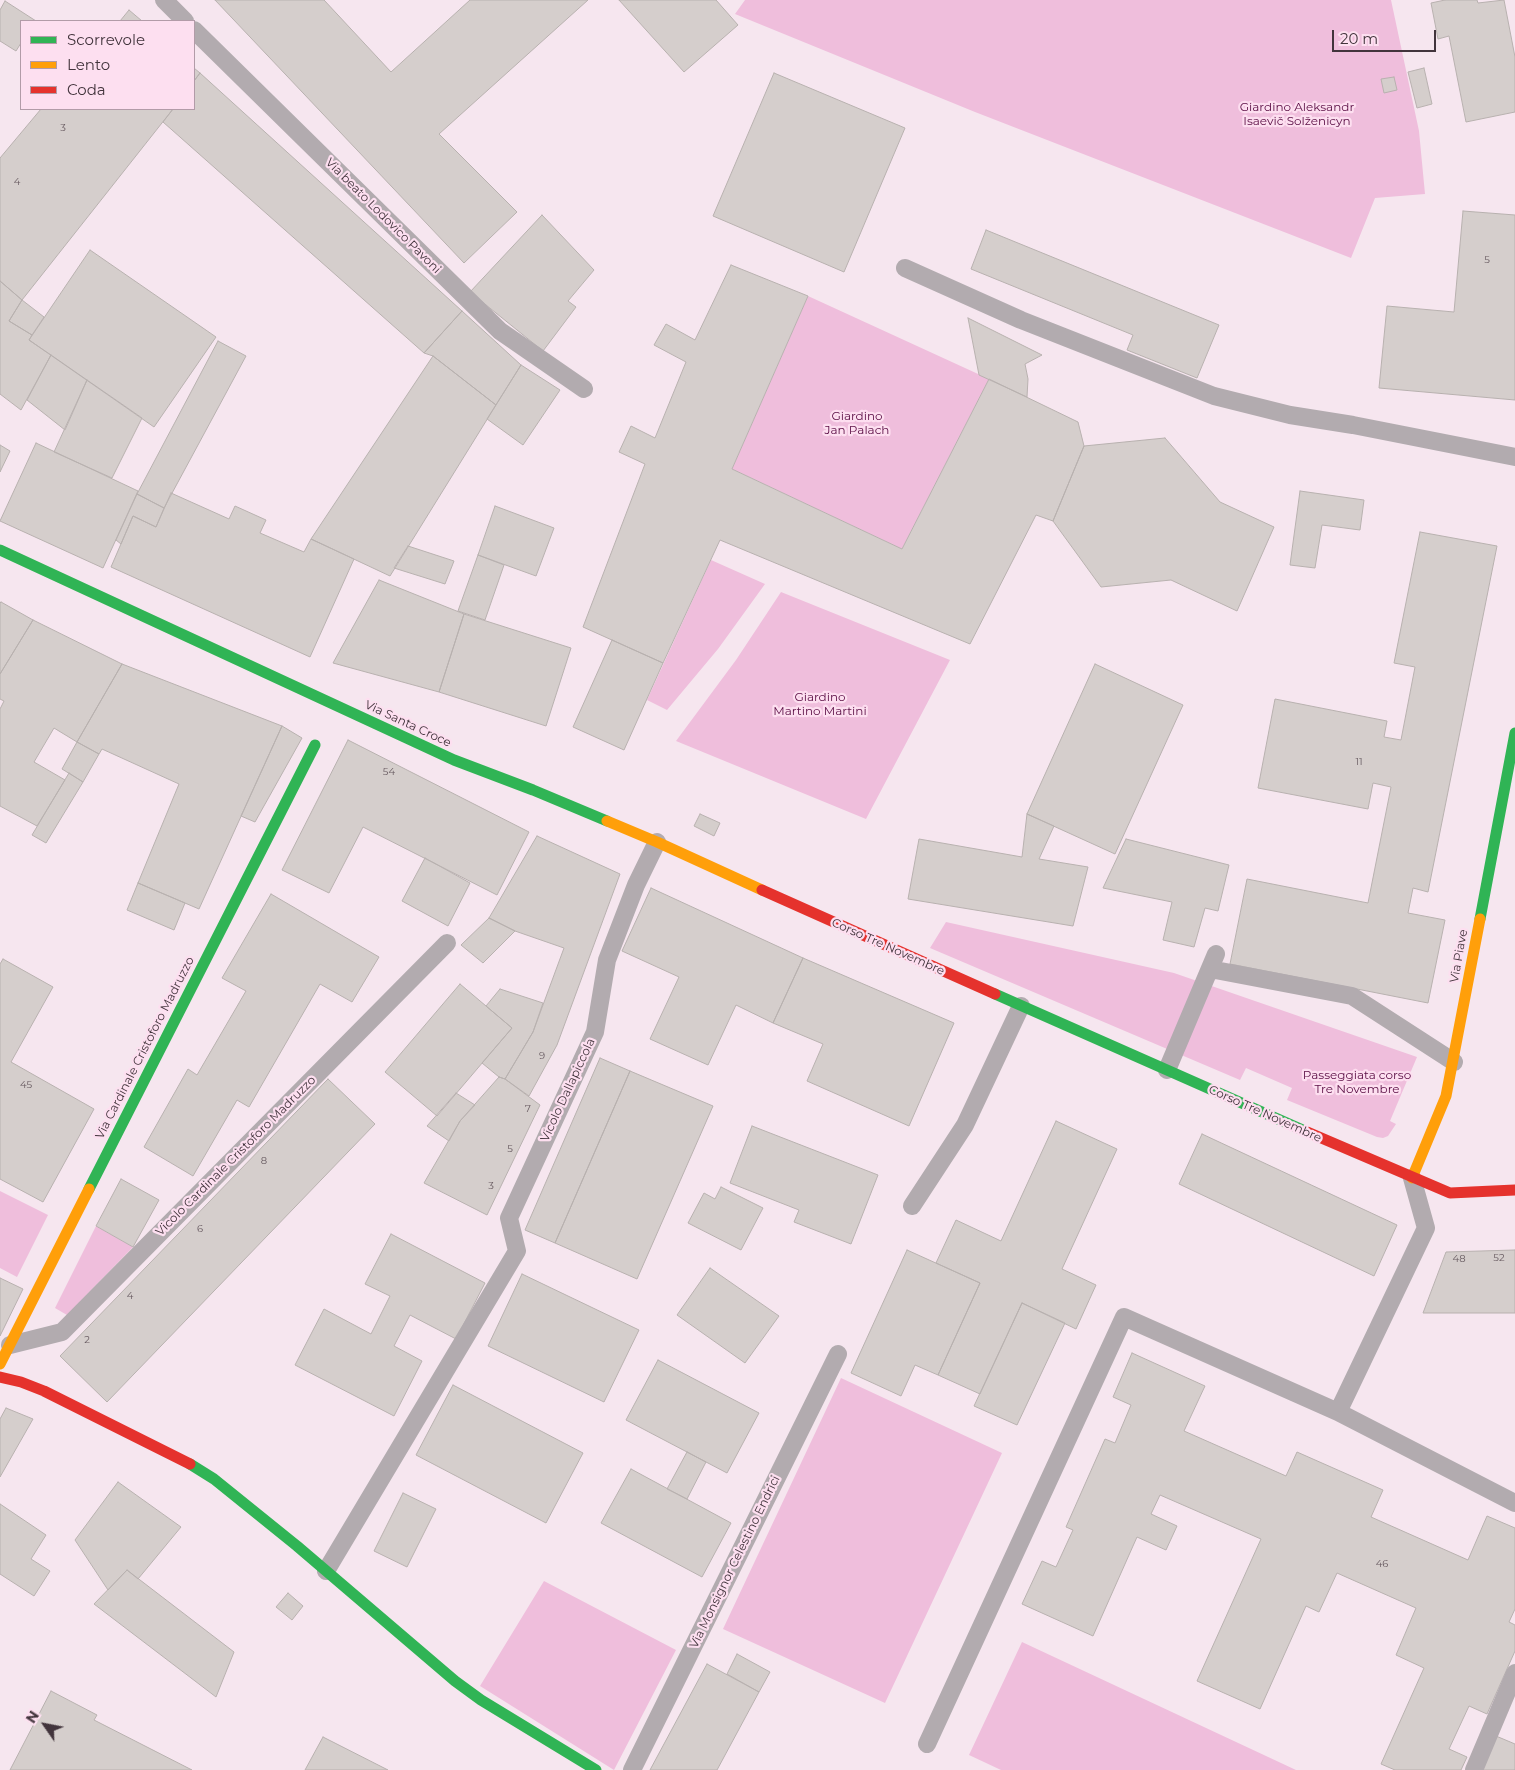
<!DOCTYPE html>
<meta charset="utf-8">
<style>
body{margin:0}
#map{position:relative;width:1515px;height:1770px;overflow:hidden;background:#f6e6ef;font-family:Montserrat,sans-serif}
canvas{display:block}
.legend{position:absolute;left:20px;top:20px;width:175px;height:90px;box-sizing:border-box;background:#fddff0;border:1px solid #b29ba8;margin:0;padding:6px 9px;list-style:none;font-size:15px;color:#42343c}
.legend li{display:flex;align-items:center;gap:10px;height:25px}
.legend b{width:25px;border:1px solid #b29ba8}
.north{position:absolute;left:20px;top:1700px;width:50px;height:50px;-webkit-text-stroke:4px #fddff0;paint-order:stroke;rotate:303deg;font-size:14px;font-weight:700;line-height:20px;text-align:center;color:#42343c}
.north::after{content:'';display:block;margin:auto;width:18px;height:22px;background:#42343c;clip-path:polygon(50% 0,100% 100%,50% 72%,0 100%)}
.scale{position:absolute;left:1332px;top:30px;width:104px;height:22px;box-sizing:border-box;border:2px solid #42343c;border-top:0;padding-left:6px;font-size:15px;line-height:18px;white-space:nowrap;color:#42343c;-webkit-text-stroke:4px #fddff0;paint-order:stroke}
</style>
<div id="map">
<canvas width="1515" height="1770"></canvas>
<ul class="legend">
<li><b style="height:6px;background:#30b455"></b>Scorrevole</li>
<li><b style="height:6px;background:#ff9f0a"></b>Lento</li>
<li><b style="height:6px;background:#e5322d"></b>Coda</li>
</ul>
<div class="north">N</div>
<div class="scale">20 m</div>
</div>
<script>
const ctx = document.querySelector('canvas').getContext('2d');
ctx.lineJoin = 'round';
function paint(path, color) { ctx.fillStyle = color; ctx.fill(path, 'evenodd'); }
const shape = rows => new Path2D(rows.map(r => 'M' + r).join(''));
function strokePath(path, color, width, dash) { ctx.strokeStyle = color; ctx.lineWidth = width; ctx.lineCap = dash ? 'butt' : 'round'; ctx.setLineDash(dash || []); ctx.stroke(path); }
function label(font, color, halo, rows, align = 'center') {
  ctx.font = font + ' Montserrat,sans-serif'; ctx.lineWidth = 4.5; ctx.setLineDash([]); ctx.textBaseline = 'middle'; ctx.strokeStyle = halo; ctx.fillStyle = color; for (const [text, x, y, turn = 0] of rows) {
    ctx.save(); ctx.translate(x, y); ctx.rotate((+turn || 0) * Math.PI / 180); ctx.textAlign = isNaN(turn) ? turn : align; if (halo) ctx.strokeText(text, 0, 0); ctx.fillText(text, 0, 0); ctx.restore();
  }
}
paint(shape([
 [745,0,1391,0,1419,131,1425,194,1375,198,1351,258,975,112,735,14],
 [808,296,989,379,902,549,732,469],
 [711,560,765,584,718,649,667,710,647,700],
 [781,592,950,660,866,819,676,741,736,660],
 [946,922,1174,973,1417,1057,1390,1121,1396,1124,1388,1136,1383,1138,1377,1137,1287,1100,1292,1088,1246,1068,1240,1080,930,948],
 [0,1191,48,1215,17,1277,0,1268],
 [96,1226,133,1247,67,1315,55,1308],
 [841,1378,1002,1453,885,1703,723,1629],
 [544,1581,676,1650,614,1770,480,1686],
 [1022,1642,1296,1770,1001,1770,969,1755]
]), '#efbedc');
const building = shape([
 [215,0,324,0,391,72,470,0,588,0,439,134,517,212,464,263,215,0],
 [619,0,716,0,738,25,684,72,619,0],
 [1445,0,1477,0,1478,3,1504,0,1515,57,1515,112,1466,122,1449,36,1438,39,1431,3,1445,0],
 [5,1,36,21,21,21,21,43,16,51,0,41,0,10,5,1],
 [129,10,142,21,120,21,129,10],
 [194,68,200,73,194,81,194,68],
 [1424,68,1432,104,1417,108,1408,72,1424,68],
 [200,73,462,311,424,353,163,122,173,109,194,109,194,81,200,73],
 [774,73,905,128,844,272,713,216,774,73],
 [1394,77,1397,90,1384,93,1381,79,1394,77],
 [41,109,173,109,22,300,0,281,0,158,41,109],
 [1463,211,1515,215,1515,400,1379,388,1387,306,1454,312,1463,211],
 [542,215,594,270,568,301,576,307,543,351,470,292,542,215],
 [986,230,1219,325,1197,378,1127,350,1133,335,971,269,986,230],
 [90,250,216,337,154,427,29,340,90,250],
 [731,265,808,296,732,469,902,549,989,379,1078,422,1084,446,1053,521,1036,515,970,644,720,540,663,663,583,627,645,464,619,452,631,426,655,438,686,362,654,345,666,324,695,340,731,265],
 [0,281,22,300,9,321,32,335,29,340,51,355,21,410,0,394,0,281],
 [22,300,44,317,32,335,9,321,22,300],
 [462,311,521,365,496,405,433,356,424,353,462,311],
 [968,318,1042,355,1025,364,1028,379,1027,397,979,375,968,318],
 [218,341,246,356,164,508,137,494,218,341],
 [51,355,87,380,65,430,27,400,51,355],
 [433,356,496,405,390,576,311,539,433,356],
 [521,365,560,390,523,445,487,419,521,365],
 [87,380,142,418,112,478,54,452,87,380],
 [1165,438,1220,502,1274,527,1237,611,1171,580,1101,587,1053,521,1084,446,1165,438],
 [36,443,138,491,103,568,0,521,36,443],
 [0,445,10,451,0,472,0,445],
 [1300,491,1364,500,1360,530,1322,525,1315,568,1290,565,1300,491],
 [171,493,229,519,235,506,266,520,260,533,304,552,311,539,354,559,310,657,111,567,133,516,156,527,171,493],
 [137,494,164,508,156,527,133,516,121,544,116,540,137,494],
 [495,506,554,528,536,576,478,555,495,506],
 [1420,532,1497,546,1428,892,1413,888,1408,913,1445,920,1428,1003,1230,964,1247,879,1368,903,1391,787,1373,783,1368,809,1258,788,1275,699,1387,721,1384,737,1401,740,1415,667,1394,663,1420,532],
 [408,546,454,561,445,584,394,568,408,546],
 [478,555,504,565,485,620,458,611,478,555],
 [379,580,464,614,439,692,333,663,379,580],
 [1,602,33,620,0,674,0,603,1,602],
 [464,614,571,648,546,726,439,692,464,614],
 [33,620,122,664,77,742,54,728,34,762,65,780,37,826,0,806,0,709,4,701,0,699,0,674,33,620],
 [612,640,663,663,624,750,573,727,612,640],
 [122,664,282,726,199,909,138,883,179,784,102,749,99,754,77,742,122,664],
 [1095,664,1183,705,1115,854,1027,814,1095,664],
 [282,726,302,738,255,822,241,816,282,726],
 [348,740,529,832,497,895,363,827,329,893,282,870,348,740],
 [77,742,99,754,83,782,62,769,77,742],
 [69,773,83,782,46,843,32,835,69,773],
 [700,814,720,823,714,836,694,826,700,814],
 [1027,814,1054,826,1039,859,1088,867,1073,926,908,899,919,839,1022,857,1027,814],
 [537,836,620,874,557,1045,529,1096,505,1079,533,1032,564,948,515,931,489,918,537,836],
 [1126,839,1229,865,1218,911,1205,908,1194,947,1163,940,1172,902,1103,888,1126,839],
 [425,858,470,883,448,926,402,901,425,858],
 [138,883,185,903,174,930,127,910,138,883],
 [651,888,803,958,773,1023,736,1005,708,1065,650,1039,679,977,622,951,651,888],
 [271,894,379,957,352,1002,320,984,249,1107,237,1100,193,1176,144,1147,188,1069,197,1075,246,991,222,978,271,894],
 [489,918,515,931,483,963,461,945,489,918],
 [803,958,954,1023,909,1126,807,1081,823,1044,773,1023,803,958],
 [3,959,53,987,11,1062,94,1109,43,1202,0,1179,0,964,3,959],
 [460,984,512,1028,437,1116,385,1072,460,984],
 [500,989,543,1003,533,1032,505,1079,499,1077,482,1063,512,1028,486,1006,500,989],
 [600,1058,630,1071,555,1243,525,1230,600,1058],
 [630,1071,713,1106,637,1279,555,1243,630,1071],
 [499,1077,505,1079,540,1105,487,1215,424,1183,460,1121,499,1077],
 [328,1079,375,1124,107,1402,60,1356,328,1079],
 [456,1093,475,1105,460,1121,449,1141,427,1126,456,1093],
 [1056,1121,1117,1149,1062,1269,1096,1285,1076,1329,1022,1303,980,1394,938,1375,980,1283,936,1263,956,1220,1001,1241,1056,1121],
 [752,1126,878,1175,851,1244,794,1222,799,1210,730,1183,752,1126],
 [1202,1134,1397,1225,1374,1276,1179,1184,1202,1134],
 [121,1179,159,1200,133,1247,96,1226,121,1179],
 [721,1187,763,1208,741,1250,688,1223,704,1193,715,1199,721,1187],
 [391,1234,485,1283,456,1339,410,1315,394,1346,422,1361,394,1416,295,1365,324,1309,371,1334,390,1296,365,1284,391,1234],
 [907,1250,980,1283,938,1375,915,1365,901,1396,851,1373,907,1250],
 [1515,1250,1515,1313,1423,1313,1446,1252,1515,1250],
 [710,1268,779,1316,745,1363,677,1315,710,1268],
 [522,1274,639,1330,604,1402,488,1346,522,1274],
 [0,1278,23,1289,0,1336,0,1278],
 [1022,1303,1065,1323,1017,1425,974,1406,1022,1303],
 [1132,1353,1205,1386,1184,1431,1286,1476,1297,1452,1383,1490,1371,1517,1468,1560,1487,1516,1515,1528,1515,1609,1509,1622,1515,1625,1515,1651,1487,1714,1469,1706,1449,1749,1467,1757,1461,1770,1395,1770,1381,1764,1424,1668,1396,1655,1416,1608,1337,1573,1319,1612,1306,1606,1260,1709,1197,1681,1261,1539,1160,1495,1151,1514,1177,1526,1166,1550,1137,1537,1093,1636,1022,1604,1042,1561,1056,1567,1073,1530,1066,1527,1105,1439,1115,1443,1131,1405,1113,1397,1132,1353],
 [658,1360,759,1413,727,1473,626,1420,658,1360],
 [453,1385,583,1453,546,1523,416,1455,453,1385],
 [6,1408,33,1419,0,1477,0,1419,6,1408],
 [687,1452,706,1462,687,1499,667,1489,687,1452],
 [631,1469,731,1523,702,1577,601,1523,631,1469],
 [118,1482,181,1527,138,1579,127,1570,108,1590,75,1540,118,1482],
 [403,1493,436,1509,407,1567,374,1551,403,1493],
 [0,1504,46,1535,31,1559,50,1571,34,1596,0,1574,0,1504],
 [127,1570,234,1652,216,1697,94,1604,127,1570],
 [288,1593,303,1606,292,1620,276,1607,288,1593],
 [737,1654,770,1672,759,1692,727,1674,737,1654],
 [707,1664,759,1692,717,1770,650,1770,707,1664],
 [51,1691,97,1715,94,1720,192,1770,10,1770,51,1691],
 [1496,1736,1515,1744,1515,1770,1481,1770,1496,1736],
 [323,1737,388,1770,305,1770,323,1737]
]);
paint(building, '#d5cecc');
strokePath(building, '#b8b1af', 1);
strokePath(shape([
 [164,0,185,21],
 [194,30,500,331,584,389],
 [905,268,1021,320,1214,396,1290,415,1353,425,1515,457],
 [1210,969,1352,996,1454,1062],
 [1167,1070,1216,954],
 [912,1206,965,1125,1021,1006],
 [10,1345,62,1332,447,943],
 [1338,1412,1426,1228,1412,1178],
 [326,1571,517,1251,509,1218,595,1032,607,960,636,885,657,842],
 [927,1744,1124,1317,1338,1412,1515,1503],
 [632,1770,838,1354],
 [1474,1770,1515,1673]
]), '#b2abaf', 18);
strokePath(shape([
 [0,550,454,760,533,790,607,821],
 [1480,919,1515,733],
 [995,994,1305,1131],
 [89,1189,315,745],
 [190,1464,214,1479,297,1546,455,1681,481,1700,596,1770]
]), '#30b455', 11);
strokePath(shape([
 [607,821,657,842,762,890],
 [1412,1178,1446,1096,1480,919],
 [0,1364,89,1189]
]), '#ff9f0a', 11);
strokePath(shape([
 [762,890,995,994],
 [1305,1131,1450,1193,1515,1190],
 [0,1377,21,1382,44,1391,190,1464]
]), '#e5322d', 11);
label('10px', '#675a60', null, [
 ["3",63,128],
 ["4",17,182],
 ["5",1487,260],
 ["11",1359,762],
 ["54",389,772],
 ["9",542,1056],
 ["45",26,1085],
 ["7",528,1109],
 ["5",510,1149],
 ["8",264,1161],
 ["3",491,1186],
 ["6",200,1229],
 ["52",1499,1258],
 ["48",1459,1259],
 ["4",130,1296],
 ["2",87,1340],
 ["46",1382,1564]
]);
label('12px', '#5a0d44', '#fddff0', [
 ["Giardino Aleksandr",1297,107],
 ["Isaevič Solženicyn",1297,121],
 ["Giardino",857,416],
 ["Jan Palach",857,430],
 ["Giardino",820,697],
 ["Martino Martini",820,711],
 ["Passeggiata corso",1357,1075],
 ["Tre Novembre",1357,1089]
]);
label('12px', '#42343c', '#fddff0', [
 ["Via beato Lodovico Pavoni",383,216,45],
 ["Via Santa Croce",408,724,25],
 ["Corso Tre Novembre",888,947,24],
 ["Via Piave",1459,956,-80],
 ["Via Cardinale Cristoforo Madruzzo",145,1048,-63],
 ["Vicolo Dallapiccola",568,1090,-65],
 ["Corso Tre Novembre",1265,1114,24],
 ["Vicolo Cardinale Cristoforo Madruzzo",236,1156,-45],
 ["Via Monsignor Celestino Endrici",735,1562,-64]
]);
</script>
